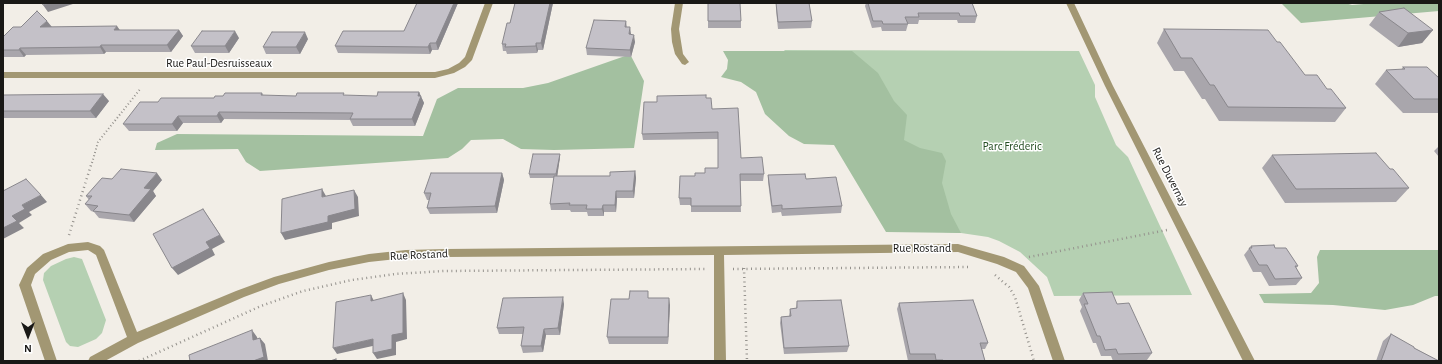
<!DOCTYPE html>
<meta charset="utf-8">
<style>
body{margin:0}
#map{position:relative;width:1442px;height:364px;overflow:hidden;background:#f2eee7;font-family:"Alegreya Sans",sans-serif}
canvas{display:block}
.frame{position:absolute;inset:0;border:4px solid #191816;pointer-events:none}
.north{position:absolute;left:8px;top:316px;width:40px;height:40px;-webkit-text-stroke:3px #fff;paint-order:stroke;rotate:180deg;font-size:11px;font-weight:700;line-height:16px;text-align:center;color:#191816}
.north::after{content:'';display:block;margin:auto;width:14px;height:18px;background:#191816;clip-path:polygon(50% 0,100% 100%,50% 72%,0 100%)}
</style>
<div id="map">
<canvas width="1442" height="364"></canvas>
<div class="frame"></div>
<div class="north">N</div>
</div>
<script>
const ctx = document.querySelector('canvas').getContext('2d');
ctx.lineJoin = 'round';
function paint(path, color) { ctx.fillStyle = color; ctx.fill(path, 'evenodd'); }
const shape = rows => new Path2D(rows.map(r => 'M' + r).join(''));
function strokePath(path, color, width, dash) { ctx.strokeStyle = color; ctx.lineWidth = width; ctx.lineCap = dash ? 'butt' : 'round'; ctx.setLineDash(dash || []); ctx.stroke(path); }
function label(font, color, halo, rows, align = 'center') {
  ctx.font = font + ' "Alegreya Sans",sans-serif'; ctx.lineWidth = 3; ctx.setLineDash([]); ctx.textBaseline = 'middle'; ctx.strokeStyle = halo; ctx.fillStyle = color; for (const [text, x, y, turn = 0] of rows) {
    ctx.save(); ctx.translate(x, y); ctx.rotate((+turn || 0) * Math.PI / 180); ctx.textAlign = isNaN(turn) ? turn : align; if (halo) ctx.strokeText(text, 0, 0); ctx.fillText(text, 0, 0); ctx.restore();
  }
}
paint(shape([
 [784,50,1079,51,1095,85,1095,97,1116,145,1128,157,1192,295,1054,296,1047,277,1020,252,999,241,988,237,961,233,943,232],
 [74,257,82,259,106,320,102,333,96,339,78,347,70,346,66,342,43,280,44,273,51,266,66,259]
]), '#b5d0b2');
paint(shape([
 [1281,3,1345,3,1352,5,1375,3,1439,3,1439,11,1301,23],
 [723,51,852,51,878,73,894,101,907,115,904,140,920,148,942,153,946,161,942,183,951,214,961,233,886,232,834,145,804,144,789,136,765,114,756,92,741,82,721,77,727,69,728,60],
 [625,56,631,56,644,81,634,148,554,150,521,149,503,139,471,140,462,149,448,158,260,171,246,162,238,149,155,150,157,143,177,134,423,136,437,99,458,88,523,88,548,83],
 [1320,250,1439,250,1439,296,1435,296,1413,305,1385,310,1333,305,1264,303,1259,294,1311,293,1319,283,1317,257]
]), '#a3c0a0');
strokePath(shape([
 [92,163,98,142,141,88]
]), '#95928d', 2, [1, 2.5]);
strokePath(shape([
 [69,235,92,162],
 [1029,257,1167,230],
 [744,268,747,361],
 [733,269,970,267],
 [995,275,1009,287,1015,297,1034,361],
 [139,361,261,306,303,291,352,280,395,274,444,271,706,269]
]), '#95928d', 2.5, [1, 3.5]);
paint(shape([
 [485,3,493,3,472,60,465,67,454,73,435,78,3,78,3,72,435,72,448,69,459,63,465,57,485,3],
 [675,3,683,3,679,29,683,54,689,62,685,65,682,64,675,54,672,42,671,29,675,3],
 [1066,3,1074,3,1113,86,1255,361,1243,361,1105,86,1066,3],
 [88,242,100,246,104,250,137,332,236,291,274,277,329,262,369,254,406,250,446,249,958,244,1004,257,1024,266,1039,286,1065,361,1053,361,1028,288,1016,272,997,264,958,252,724,255,726,361,714,361,714,255,446,257,406,258,369,262,329,270,279,284,244,297,138,343,105,361,88,361,90,357,127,337,96,255,88,250,69,252,51,260,35,274,31,285,57,361,45,361,19,285,27,268,43,254,68,244,88,242]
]), '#a29773');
paint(shape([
 [417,3,458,3,438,50,432,50,430,54,338,53,335,46,404,31],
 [515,3,553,3,543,50,538,50,537,53,507,54,506,51,503,51,502,44,510,23],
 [708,3,741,21,741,28,708,28],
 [776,3,812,21,811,28,778,29,776,10],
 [866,3,972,3,977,16,975,23,958,23,957,20,919,20,918,24,908,24,906,31,882,31,881,27,872,28,865,6],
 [1379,12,1433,30,1422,43,1398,47,1369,25],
 [626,21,627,27,635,42,631,57,587,55,586,48],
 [52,27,120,30,179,30,183,36,171,52,106,52,104,54,26,55,24,57,4,57,3,56,3,37],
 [1164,29,1277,42,1305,75,1327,89,1346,108,1335,122,1219,121,1205,99,1202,99,1184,71,1174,71,1157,43],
 [239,38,229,53,195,53,191,46],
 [308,39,300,54,266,54,263,47],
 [1403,67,1439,78,1439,113,1403,113,1375,84,1386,70,1401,70],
 [419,92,424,103,415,126,353,126,350,120,224,119,221,123,183,123,177,131,129,131,123,124,158,102,214,98,223,96,262,93,264,96,377,96],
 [3,95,109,101,96,118,3,118],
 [706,98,741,158,764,174,763,181,740,181,741,212,691,212,691,205,680,205,679,198,695,176,705,173,718,168,718,139,643,140,642,134,657,102],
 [1439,146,1439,157,1434,151],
 [1272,155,1390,169,1409,188,1396,202,1285,203,1262,168],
 [560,157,557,176,610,176,635,171,636,178,634,198,617,198,616,212,604,212,604,216,588,216,587,212,571,212,570,210,551,210,550,204,554,178,530,178,529,174],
 [502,173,504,180,497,213,430,214,427,208,429,200,427,200,424,193],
 [768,175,806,179,842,206,841,213,782,216,781,212,772,213,768,182],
 [112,179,162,180,153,191,156,196,134,222,99,218,94,212,91,211,85,204,89,200,86,196],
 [1251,246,1275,248,1298,266,1296,268,1302,278,1296,285,1269,286,1261,272,1253,272,1244,255],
 [1083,293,1117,304,1152,353,1147,360,1113,361,1111,356,1101,356,1096,343,1093,343,1080,311,1082,307,1079,300],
 [649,298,670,305,668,344,609,344,607,337],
 [797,301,849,346,847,352,784,354,780,323,781,317,789,316,790,309,796,308],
 [899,303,988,343,985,349,982,349,985,361,933,361,932,360,908,361,897,309],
 [564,304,560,335,546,335,543,352,523,353,521,346,523,334,499,334,497,328],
 [1391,334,1414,348,1439,361,1376,361,1383,341]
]), '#a9a6ac');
paint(shape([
 [50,3,76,3,48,12,43,5],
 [454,3,458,3,438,50,436,43],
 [550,3,553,3,543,50,541,43],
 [47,21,52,27,40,27],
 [117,26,122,33,114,30],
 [630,27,631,34,629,34],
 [179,30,183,36,171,52,167,45],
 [1433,30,1422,43,1398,47,1408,33],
 [235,31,239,38,229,53,225,46],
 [305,32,308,39,300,54,296,47],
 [634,35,635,42,631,57,630,50],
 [430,43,432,50,430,54,428,47],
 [536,43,538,50,537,53,536,46],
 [101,45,106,52,104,54,100,47],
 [20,48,26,55,24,57,19,50],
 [419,92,424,103,415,126,412,119],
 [103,94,109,101,96,118,90,111],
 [219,112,224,119,221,123,217,116],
 [178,116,183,123,177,131,172,124],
 [560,154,560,157,557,178,556,174],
 [635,171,636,178,634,198,633,191],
 [157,173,162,180,153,191,156,196,134,222,129,215,144,188],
 [502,173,504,180,497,213,495,206],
 [322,189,326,196,322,197],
 [354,190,358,197,359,216,332,223,332,229,285,240,281,233,328,216],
 [616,191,617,198,616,212,615,205],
 [41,195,47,202,29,212,32,215,19,223,24,228,3,239,3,228,12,216,22,205],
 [603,205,604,212,604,216,602,209],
 [203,209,225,242,212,249,215,255,178,275,172,268,206,242],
 [403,293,406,300,407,339,396,342,396,355,377,359,373,353,392,335],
 [371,295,374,301,371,301],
 [563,297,564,304,560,335,558,328],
 [669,298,670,305,668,344,668,337],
 [544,329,546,335,543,352,541,346],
 [252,330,257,337,259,347,253,340],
 [260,338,265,344,268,361,253,361],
 [373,339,377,345,337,354,333,348]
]), '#89878c');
const building = shape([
 [42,3,50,3,43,5,42,3],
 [417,3,454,3,436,43,430,43,428,47,335,46,343,31,404,31,417,3],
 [515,3,550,3,541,43,536,43,536,46,505,47,506,44,502,44,507,23,510,23,515,3],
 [708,3,740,3,741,21,708,21,708,3],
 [776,3,809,3,812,21,778,22,776,3],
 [868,3,972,3,977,16,960,16,959,13,918,13,919,17,905,17,908,24,883,24,882,21,873,21,868,3],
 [1404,8,1433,30,1408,33,1379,12,1404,8],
 [37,11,47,21,40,27,117,26,114,30,179,30,167,45,101,45,100,47,20,48,19,50,3,50,3,37,13,27,21,27,37,11],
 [594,20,626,21,625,27,630,27,629,34,634,35,630,50,586,48,594,20],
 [1164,29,1268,30,1277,42,1280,42,1305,75,1317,75,1327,89,1331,89,1346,108,1228,107,1214,85,1210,85,1192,58,1181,58,1164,29],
 [202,31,235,31,225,46,191,46,202,31],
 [272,32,305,32,296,47,263,47,272,32],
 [1403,67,1427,67,1439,78,1439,99,1414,99,1386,70,1405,69,1403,67],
 [378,92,419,92,418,96,421,96,412,119,350,119,353,113,219,112,217,116,178,116,172,124,123,124,140,102,158,102,161,98,214,98,215,96,223,96,225,93,262,93,261,95,296,96,297,93,344,93,343,95,377,96,378,92],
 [103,94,90,111,3,111,3,95,103,94],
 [706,95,706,98,711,98,712,109,738,108,741,158,762,157,764,174,740,174,741,206,691,206,691,198,679,198,680,176,695,176,695,173,705,173,705,168,718,168,718,132,642,134,644,102,657,102,657,96,706,95],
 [1376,153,1390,169,1393,169,1409,188,1296,189,1272,155,1376,153],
 [533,154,560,154,556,174,529,174,533,154],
 [121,169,157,173,144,188,151,189,129,215,93,211,98,206,85,204,92,196,86,196,102,178,112,179,121,169],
 [635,171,633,191,616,191,615,205,603,205,602,209,586,209,587,205,569,205,570,203,550,204,554,176,610,176,610,172,635,171],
 [431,173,502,173,495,206,427,208,431,193,424,193,431,173],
 [805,174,806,179,836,177,842,206,782,209,782,205,772,206,768,175,805,174],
 [26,179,41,195,22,205,25,209,12,216,17,221,3,228,3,191,26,179],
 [322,189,322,197,354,190,355,209,328,216,328,222,281,233,282,199,322,189],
 [203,209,220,235,206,242,210,248,172,268,153,234,203,209],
 [1274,245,1275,248,1286,248,1298,266,1295,266,1302,278,1275,279,1267,265,1259,265,1249,248,1252,248,1251,246,1274,245],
 [630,291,648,291,648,298,669,298,668,337,607,337,611,299,629,299,630,291],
 [1112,292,1117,304,1129,303,1152,353,1118,354,1116,349,1105,350,1100,336,1097,336,1084,304,1088,304,1083,293,1112,292],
 [403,293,403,333,392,335,392,349,373,353,373,339,333,348,336,302,371,295,371,301,403,293],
 [563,297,558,328,544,329,541,346,521,346,524,327,497,328,503,298,563,297],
 [841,300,849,346,784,348,781,317,791,316,790,309,797,308,797,301,841,300],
 [973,300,988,343,980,343,985,361,943,361,943,360,936,360,935,354,910,354,899,303,973,300],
 [252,330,253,340,260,338,264,357,253,361,190,361,189,355,252,330],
 [1391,334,1414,347,1414,348,1439,361,1381,361,1391,334],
 [336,359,336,361,330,361,336,359]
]);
paint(building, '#c4c1c8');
strokePath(building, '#89878c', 1);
label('12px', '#191816', '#fff', [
 ["Rue Paul-Desruisseaux",219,63],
 ["Rue Duvernay",1170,177,63],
 ["Rue Rostand",922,248],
 ["Rue Rostand",419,255,-3]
]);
label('12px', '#254e23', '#fff', [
 ["Parc Fréderic",1012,146]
]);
</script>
